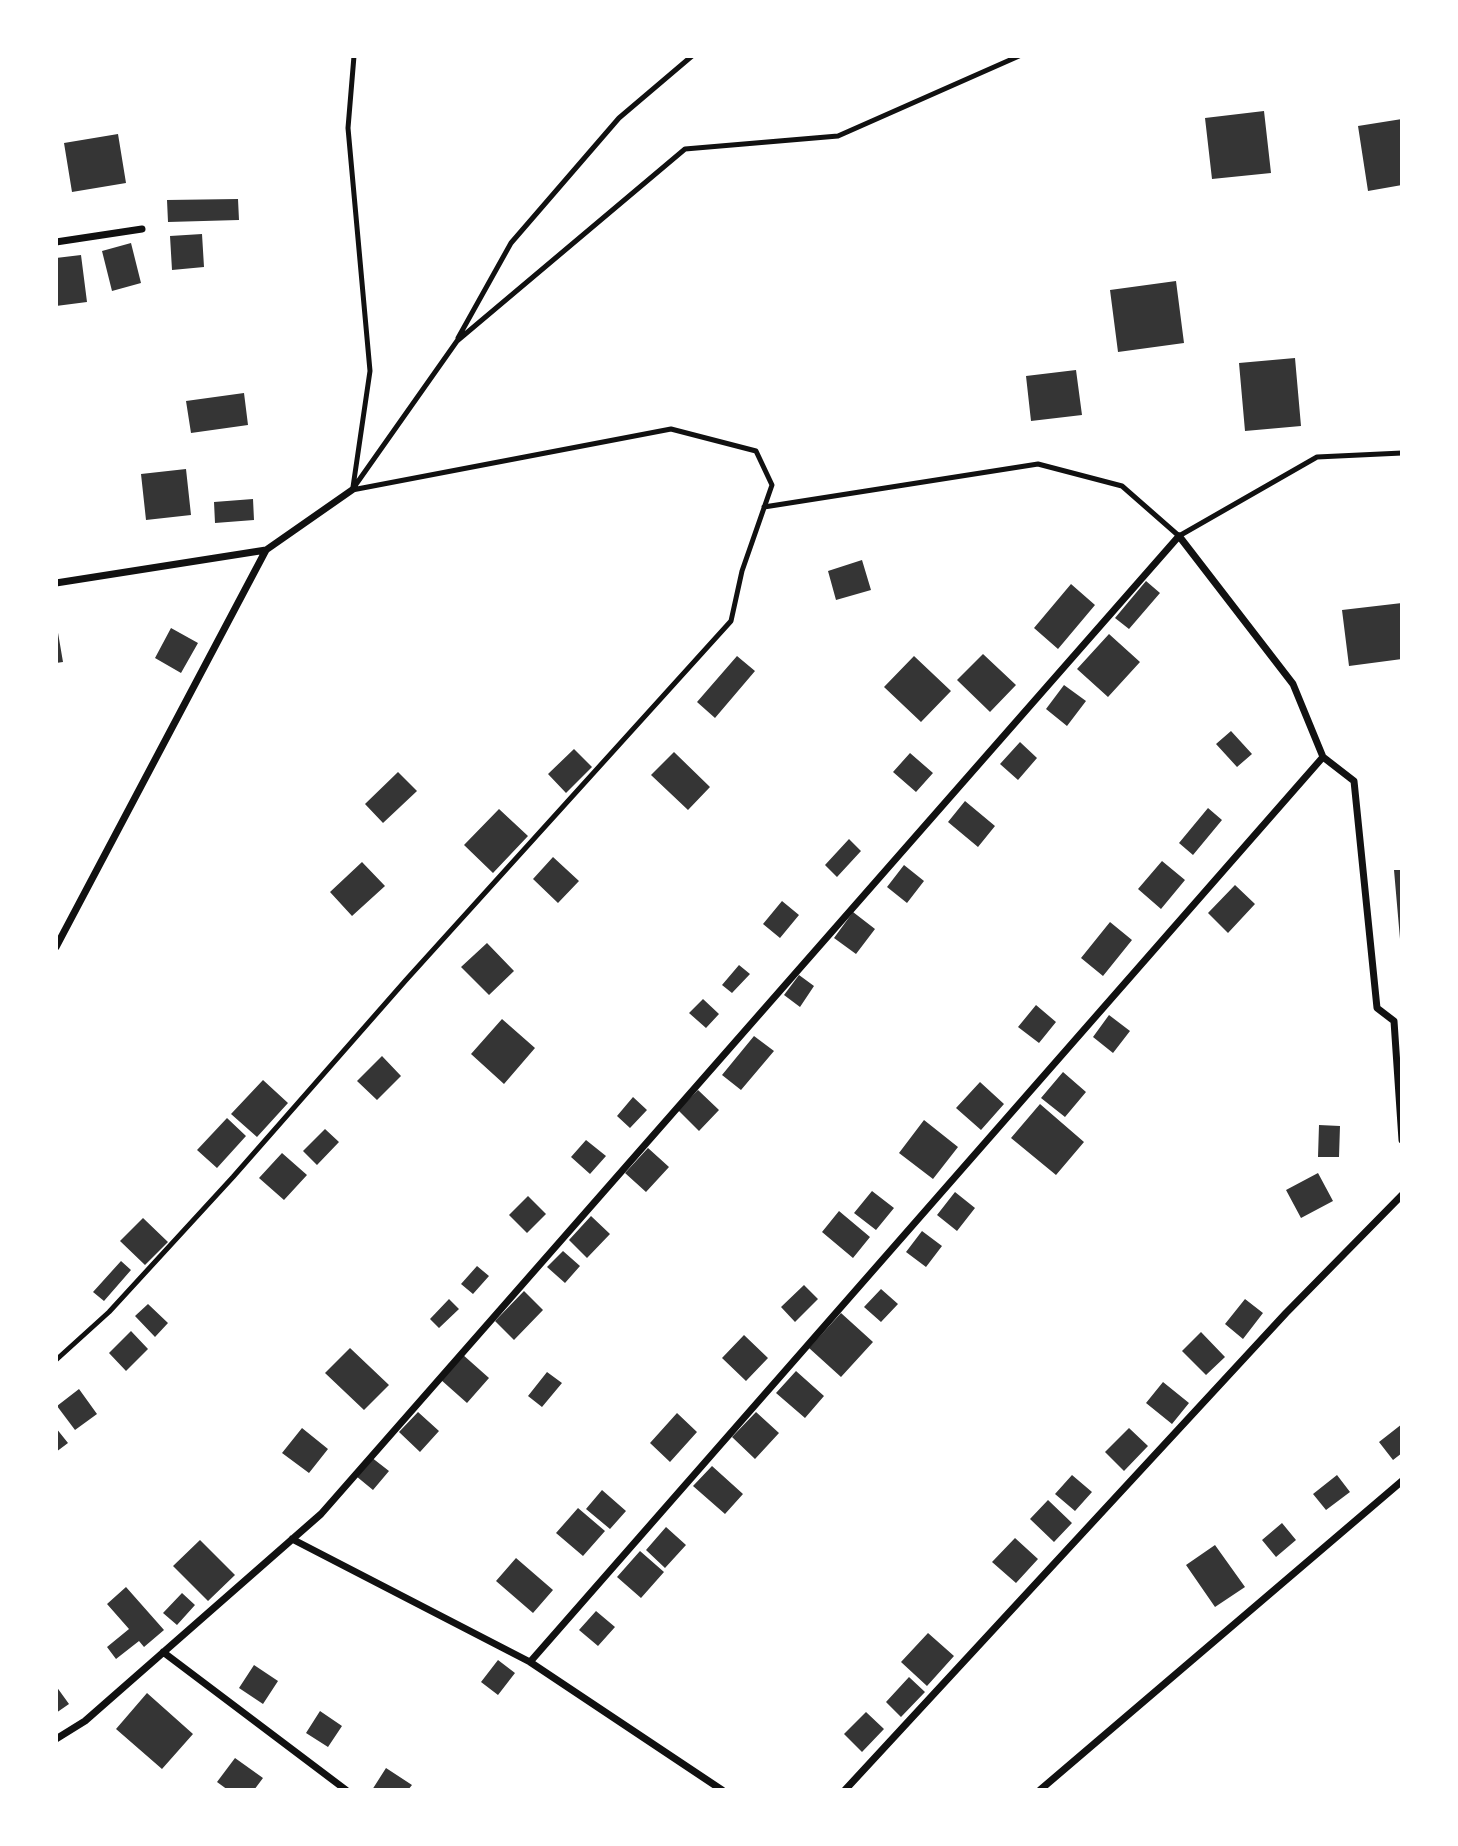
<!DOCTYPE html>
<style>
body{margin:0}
#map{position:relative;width:1458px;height:1846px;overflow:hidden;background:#fff;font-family:"PT Sans",sans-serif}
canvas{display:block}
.frame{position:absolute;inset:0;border:58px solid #fff;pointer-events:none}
</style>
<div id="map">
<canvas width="1458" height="1846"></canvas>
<div class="frame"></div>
</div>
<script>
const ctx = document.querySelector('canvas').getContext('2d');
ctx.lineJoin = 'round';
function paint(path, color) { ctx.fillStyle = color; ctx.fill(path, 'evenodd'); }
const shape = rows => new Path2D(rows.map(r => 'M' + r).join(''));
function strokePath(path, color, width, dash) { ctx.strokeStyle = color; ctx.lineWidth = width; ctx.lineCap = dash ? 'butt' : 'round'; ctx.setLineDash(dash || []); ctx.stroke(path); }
paint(shape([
 [1264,111,1271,173,1212,179,1205,118],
 [1402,119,1402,185,1368,191,1358,126],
 [118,134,126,183,72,192,64,143],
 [238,199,239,220,168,222,167,200],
 [202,234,204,267,172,270,170,236],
 [131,243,141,283,112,291,102,251],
 [81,255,87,302,56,306,56,258],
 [1176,281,1184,343,1118,352,1110,290],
 [1295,358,1301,426,1245,431,1239,363],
 [1076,370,1082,415,1031,421,1026,376],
 [244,393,248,425,191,433,186,401],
 [186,469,191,515,146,520,141,474],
 [253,499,254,520,215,523,214,502],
 [862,560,871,590,836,600,828,571],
 [1146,581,1160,593,1129,629,1115,618],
 [1071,584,1095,605,1058,649,1034,628],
 [1402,603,1402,659,1349,666,1342,610],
 [56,621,63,662,56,663],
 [171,628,198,643,181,673,155,658],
 [1109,634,1140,662,1108,697,1077,669],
 [983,654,1016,685,990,712,957,680],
 [737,656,755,671,715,718,697,702],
 [914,656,951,691,921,722,884,687],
 [1064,685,1086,701,1067,726,1046,709],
 [1231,731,1252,754,1237,767,1216,744],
 [1020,742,1037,758,1018,780,1000,764],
 [574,749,592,767,566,793,548,774],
 [674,752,710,787,688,810,651,775],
 [910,753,933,773,916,792,893,772],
 [398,772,417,791,383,823,365,804],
 [965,801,995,826,978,847,948,822],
 [1208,808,1222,820,1193,855,1179,843],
 [499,809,528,836,493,873,464,845],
 [849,839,861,851,837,877,825,865],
 [553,857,579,881,558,903,533,879],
 [1162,861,1185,880,1161,909,1138,889],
 [362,862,385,886,352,916,330,892],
 [904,865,924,881,907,903,887,887],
 [1394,870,1402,870,1402,939,1400,939],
 [1235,885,1255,904,1228,933,1208,913],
 [782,901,799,915,780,938,763,924],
 [853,912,875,929,856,954,834,938],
 [1110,922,1132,940,1103,976,1081,958],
 [487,943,514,971,489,995,461,967],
 [739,965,750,974,732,993,722,985],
 [799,975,814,986,800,1007,784,995],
 [703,999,719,1014,706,1028,689,1013],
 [1036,1005,1056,1022,1039,1043,1018,1027],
 [1109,1015,1130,1031,1113,1053,1093,1037],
 [502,1019,535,1048,504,1084,471,1054],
 [754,1036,774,1051,741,1090,722,1075],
 [382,1056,401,1076,377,1100,357,1081],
 [1063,1072,1086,1092,1065,1117,1041,1098],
 [263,1080,288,1103,257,1137,231,1114],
 [980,1082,1004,1104,981,1130,956,1108],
 [698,1090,719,1110,699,1131,678,1110],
 [633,1097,647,1110,630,1128,617,1116],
 [1040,1104,1084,1142,1056,1175,1011,1138],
 [227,1118,246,1136,217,1168,197,1150],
 [924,1120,958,1147,933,1179,899,1153],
 [1319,1125,1340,1126,1339,1157,1318,1157],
 [325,1129,339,1142,317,1165,303,1151],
 [586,1140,606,1156,590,1174,571,1157],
 [648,1148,669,1167,646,1192,625,1173],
 [282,1153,307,1175,284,1200,259,1178],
 [1318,1173,1333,1201,1301,1218,1286,1190],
 [872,1191,894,1208,876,1230,854,1213],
 [955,1192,975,1208,957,1231,937,1215],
 [528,1196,546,1214,527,1233,509,1215],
 [839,1211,870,1237,853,1258,822,1232],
 [591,1216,610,1234,587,1258,569,1240],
 [143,1218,168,1242,145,1265,120,1241],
 [922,1231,942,1246,926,1267,906,1252],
 [563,1251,580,1266,565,1283,547,1267],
 [121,1261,131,1270,104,1301,93,1292],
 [477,1266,489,1276,473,1294,461,1284],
 [804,1285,818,1299,795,1322,781,1307],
 [881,1289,898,1304,881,1322,864,1307],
 [524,1291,543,1310,514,1340,495,1321],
 [449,1299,459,1309,439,1328,430,1319],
 [1245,1299,1263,1313,1243,1339,1225,1324],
 [148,1304,168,1323,155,1337,135,1316],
 [841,1313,873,1342,841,1377,809,1348],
 [131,1331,148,1349,126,1371,109,1353],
 [1201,1332,1225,1357,1206,1375,1182,1351],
 [744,1335,768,1358,746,1381,722,1358],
 [350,1348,389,1385,364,1410,325,1373],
 [462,1354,489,1378,467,1403,440,1379],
 [796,1371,824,1396,805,1418,776,1393],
 [547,1372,562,1383,542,1407,528,1396],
 [1163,1382,1189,1403,1172,1424,1146,1403],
 [79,1389,97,1414,75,1430,57,1406],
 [418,1412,439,1431,420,1452,399,1432],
 [756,1412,779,1433,755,1459,732,1437],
 [677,1413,697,1432,670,1462,650,1443],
 [1402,1424,1402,1453,1393,1460,1379,1442],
 [56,1428,68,1443,56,1452],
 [302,1428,328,1449,309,1473,282,1453],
 [1129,1428,1148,1446,1124,1471,1105,1452],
 [371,1457,389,1471,373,1490,356,1476],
 [712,1466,743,1494,725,1514,693,1486],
 [1072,1475,1092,1492,1075,1511,1055,1494],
 [1337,1475,1350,1492,1326,1510,1313,1494],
 [602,1490,626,1511,610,1529,586,1509],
 [1048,1500,1072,1523,1054,1542,1030,1519],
 [578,1508,605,1531,583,1556,556,1533],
 [1282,1523,1296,1540,1276,1557,1262,1540],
 [666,1527,686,1545,665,1568,646,1550],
 [1015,1538,1038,1559,1016,1583,992,1562],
 [200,1540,235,1575,208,1601,173,1566],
 [1215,1545,1245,1587,1215,1607,1186,1565],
 [640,1551,664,1572,641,1598,617,1577],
 [516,1558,553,1590,533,1613,496,1581],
 [126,1587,164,1630,144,1647,139,1641,116,1659,107,1647,129,1629,107,1604],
 [182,1593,195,1605,177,1625,163,1613],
 [596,1611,615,1627,598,1646,579,1630],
 [928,1633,954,1656,927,1686,901,1662],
 [498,1660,515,1673,498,1695,481,1682],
 [254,1665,278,1681,263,1704,239,1688],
 [909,1677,925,1692,901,1717,886,1702],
 [56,1686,69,1704,56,1713],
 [147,1693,193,1734,162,1769,116,1729],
 [320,1711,342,1726,328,1747,306,1733],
 [866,1712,884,1729,862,1752,844,1734],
 [235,1758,263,1778,254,1790,228,1790,217,1782],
 [386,1768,412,1785,408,1790,372,1790]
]), '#353535');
strokePath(shape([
 [458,338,511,243,619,118,692,56],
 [353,487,370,371,348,128,354,56],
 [352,490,457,341,685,149,838,136,1019,56],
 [764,507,1038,464,1122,486,1179,536,1317,457,1402,453],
 [56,1360,109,1312,233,1177,406,980,731,621,742,571,772,485,756,451,671,429,352,490]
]), '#111', 5);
strokePath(shape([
 [56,242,142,229],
 [56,583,266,550],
 [1323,757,1354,781,1377,1008,1394,1021,1402,1140],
 [56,947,266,550,352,490],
 [292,1539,530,1662,722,1790],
 [163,1652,346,1790],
 [530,1662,1323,757],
 [56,1739,85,1721,321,1514,1179,536,1293,684,1323,757],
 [845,1790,1286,1313,1402,1195],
 [1040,1790,1402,1481]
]), '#111', 7);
</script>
